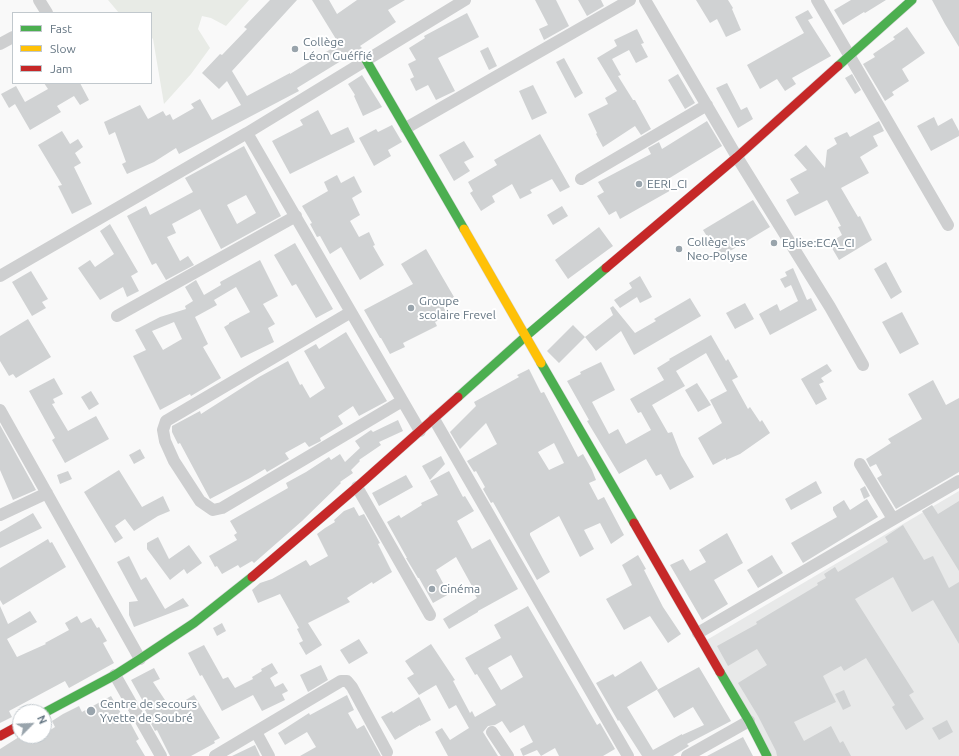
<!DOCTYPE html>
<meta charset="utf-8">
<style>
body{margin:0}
#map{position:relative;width:959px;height:756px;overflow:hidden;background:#f9f9f9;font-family:Ubuntu,sans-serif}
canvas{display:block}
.legend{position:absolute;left:12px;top:12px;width:140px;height:72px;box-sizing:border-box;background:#fff;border:1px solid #c1c8cd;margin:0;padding:5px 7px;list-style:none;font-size:12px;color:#657683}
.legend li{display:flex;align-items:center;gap:8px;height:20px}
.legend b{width:20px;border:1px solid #c1c8cd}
.north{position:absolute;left:12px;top:704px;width:40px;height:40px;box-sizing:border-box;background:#fff;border:1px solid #c1c8cd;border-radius:50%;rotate:66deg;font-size:11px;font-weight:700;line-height:16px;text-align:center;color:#657683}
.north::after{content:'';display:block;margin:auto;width:14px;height:18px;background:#99a4ac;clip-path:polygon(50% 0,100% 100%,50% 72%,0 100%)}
</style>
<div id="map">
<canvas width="959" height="756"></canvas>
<ul class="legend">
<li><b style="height:5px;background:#4caf50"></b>Fast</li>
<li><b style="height:5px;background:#ffc107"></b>Slow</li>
<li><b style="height:5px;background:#c62828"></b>Jam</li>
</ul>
<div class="north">N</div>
</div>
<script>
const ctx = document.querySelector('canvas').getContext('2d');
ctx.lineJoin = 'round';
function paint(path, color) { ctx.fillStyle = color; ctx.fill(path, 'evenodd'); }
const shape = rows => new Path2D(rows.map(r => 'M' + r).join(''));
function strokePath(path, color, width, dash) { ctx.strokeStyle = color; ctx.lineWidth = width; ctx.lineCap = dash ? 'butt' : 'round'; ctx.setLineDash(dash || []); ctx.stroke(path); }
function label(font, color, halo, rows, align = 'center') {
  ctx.font = font + ' Ubuntu,sans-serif'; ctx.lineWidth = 4; ctx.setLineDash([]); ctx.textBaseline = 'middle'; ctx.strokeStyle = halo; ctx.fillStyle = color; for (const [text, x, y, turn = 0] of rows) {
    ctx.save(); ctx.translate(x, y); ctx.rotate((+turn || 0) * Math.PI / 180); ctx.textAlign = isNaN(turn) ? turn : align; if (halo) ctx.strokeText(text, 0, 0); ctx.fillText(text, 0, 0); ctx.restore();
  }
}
paint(shape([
 [959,491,959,756,772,756,705,641]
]), '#e8e9e9');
paint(shape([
 [108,0,249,0,226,26,211,18,202,16,198,29,210,48,191,74,164,104,153,39,151,37,151,13,119,13]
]), '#e8ebe6');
paint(shape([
 [270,0,297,0,232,71,247,96,290,73,290,74,339,44,312,0,329,0,337,14,357,0,405,0,388,10,396,22,360,46,362,48,297,88,299,91,179,154,176,148,154,162,127,174,122,164,126,162,115,132,109,135,104,122,140,105,148,119,163,111,166,116,170,114,173,120,194,108,191,104,200,99,212,120,241,105,227,81,219,89,202,73,220,54,222,55,247,29,244,27],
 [535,0,556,0,569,26,544,40,539,29,548,25],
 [578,0,601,0,604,6,587,16],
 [696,0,728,0,733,8,732,9,741,30,726,37,717,19,710,23],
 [851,0,886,0,865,13,864,12,843,25,834,10],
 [932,0,959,0,959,47,945,24],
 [808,10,813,18,808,20,831,56,792,78,796,84,785,91,777,79,760,89,747,65,804,33,795,17],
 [467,13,479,37,438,58,455,91,436,100,428,85,416,91,410,79,414,77,408,64,416,60,409,48,425,38,424,36],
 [907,27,925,53,902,69,909,81,892,92,894,95,885,101,863,64,875,57,873,54,895,39,893,37],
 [637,29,644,43,641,44,648,57,636,63,629,50,612,59,621,75,618,76,633,100,635,100,651,129,641,135,635,126,603,147,596,134,597,133,588,114,608,104,605,98,617,91,597,58,617,46,614,40],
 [488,47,497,66,489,70,480,51],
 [564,58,583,93,575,98,556,62],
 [678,74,695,103,685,109,668,80],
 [852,74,861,90,855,94,845,78],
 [362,75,382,107,363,116,354,96,355,95,348,84],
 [44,83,80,83,89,100,80,105,74,96,57,106,61,112,30,130,15,104,9,108,1,94,16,86,25,102,48,89],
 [727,83,741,110,747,107,753,119,738,128,716,88],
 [533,85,547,113,532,120,519,91],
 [318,110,331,135,348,127,355,142,290,174,272,141,303,125,300,120],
 [934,117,938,126,952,118,959,131,959,136,931,151,917,126],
 [707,121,722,146,668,179,673,189,620,219,616,211,609,215,597,196,604,192,598,182,651,154,648,148,659,142,662,149],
 [879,121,884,131,873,136,878,146,860,157,869,173,841,188,858,217,860,216,872,240,839,260,829,243,842,235,838,227,841,226,827,200,795,216,786,200,799,193,790,179,807,170,794,155,806,145,825,168,827,150,837,144,834,138,847,132,850,137],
 [392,125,402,142,388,150,391,156,374,166,359,138,376,129,378,132],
 [62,131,70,144,78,139,83,147,75,153,81,163,74,167,92,204,72,214,58,186,62,185,38,145],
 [540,134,570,187,560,192,552,179,530,190,532,193,520,199,512,184,492,196,495,202,481,211,470,193,473,191,468,182,497,165,494,160],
 [464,141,474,157,464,162,470,171,454,181,439,155],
 [244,146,281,216,221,249,200,209,172,224,176,233,167,237,180,261,188,256,194,265,166,280,156,263,152,265,127,216,146,206,150,215,193,192,185,178],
 [246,195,256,213,237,224,227,205],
 [337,175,341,183,354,176,362,192,352,198,360,215,350,221,359,237,369,232,375,245,373,246,384,265,360,280,341,247,330,254,320,236,317,237,310,224,312,223,302,206,328,191,324,182],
 [753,200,770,227,720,257,703,230],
 [562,206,568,216,553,225,547,215],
 [110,224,138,272,131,276,139,291,127,297,123,287,100,300,78,268,90,260,95,267,114,254,100,231],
 [599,227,613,246,568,279,555,260],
 [295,243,333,309,316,318,296,284,292,286,274,255],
 [426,249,454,297,442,304,448,316,435,322,437,326,403,343,405,347,390,354,381,338,380,338,364,310,413,284,401,264],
 [260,260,278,296,263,304,275,324,268,328,274,342,241,358,224,327,229,324,229,323,250,312,236,287,214,300,217,305,195,317,208,344,203,347,221,378,191,396,190,394,160,410,133,356,146,350,135,330,160,317,186,309,185,306,193,301,185,287,196,280,204,295,221,285,220,282],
 [174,322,182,339,163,350,152,331],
 [886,262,902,292,891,299,874,269],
 [793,268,807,300,811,298,817,310,770,335,759,314,777,304,780,311,798,301,791,285,785,288,780,279,787,276,785,272],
 [31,271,48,299,42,302,46,308,32,316,12,282],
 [640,276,652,297,640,303,637,297,620,308,614,300,632,288,629,283],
 [690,298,701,316,634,355,621,331,596,351,585,337,613,315,610,308,613,306,635,333,656,321,654,319],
 [745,303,754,319,735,329,726,313],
 [902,312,919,344,900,354,882,322],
 [28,319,51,357,16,378,13,374,9,376,0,361,0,336],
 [573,325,585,337,559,363,547,351],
 [346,332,387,401,359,416,353,406,338,416,343,424,320,438,321,441,309,447,305,442,285,453,289,459,267,472,265,469,250,478,210,499,180,443,178,444,172,432,172,426,200,411,201,414,259,377,288,361,300,385,302,384,310,398,325,388,304,351,316,344,319,349],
 [711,335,726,361,728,359,738,377,732,380,748,409,750,407,760,422,762,420,770,433,740,454,726,460,726,458,713,465,698,438,722,423,710,400,727,391,706,353,676,371,685,386,652,405,668,433,672,432,681,455,694,477,670,490,661,474,656,476,646,459,619,474,587,421,589,420,567,381,581,374,580,372,601,362,615,390,592,402,609,434,618,429,626,444,651,430,641,412,638,413,630,399,664,380,657,368,670,360,669,359],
 [827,364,832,371,821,378,824,382,819,384,827,399,816,405,801,379],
 [529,369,541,393,544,392,578,457,583,454,592,470,596,480,589,483,598,500,604,497,624,535,611,544,600,523,584,530,594,549,580,557,559,516,530,533,530,535,550,572,537,580,493,502,491,503,483,489,485,487,476,471,474,472,467,461,497,444,486,423,460,449,450,432,476,406,474,402,519,377,517,375],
 [554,443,564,463,549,470,538,452],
 [54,378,63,394,53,399,55,403,52,404,68,431,96,416,109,439,65,463,52,440,55,438,29,391],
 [933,380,946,405,959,398,959,472,896,509,877,478,882,475,876,464,870,467,866,459,891,443,888,439,922,419,908,394],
 [697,383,711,405,698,412,685,390],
 [91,391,99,404,89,410,81,397],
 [398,420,403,431,379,442,381,445,359,460,360,461,351,470,353,473,340,482,341,483,302,521,254,563,252,561,240,568,238,565,222,574,217,566,215,567,209,556,237,540,234,535,237,533,230,521,288,488,286,483,306,472,329,457,331,460,340,454,345,462,360,448,355,441,371,430,373,432],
 [0,425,36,490,13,500,0,470],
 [140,449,145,458,134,464,129,455],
 [441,456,445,464,430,480,422,466],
 [119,470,142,507,163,496,170,511,158,516,134,531,125,519,115,526,123,538,115,543,84,492],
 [68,471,72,479,60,484,57,475],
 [449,471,463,497,465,496,474,511,457,521,472,549,490,539,518,589,478,611,478,612,449,629,443,619,477,598,470,587,472,586,456,557,436,570,449,594,433,603,419,578,418,578,406,558,407,558,387,522,399,515,401,518,422,505,421,503,438,495,430,481],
 [406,475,413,487,379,506,372,493],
 [816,481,822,493,791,510,785,499],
 [865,486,870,496,864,499,860,489],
 [867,499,878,517,803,563,791,543,837,517,833,510,833,507,844,500,850,510],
 [959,501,959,571,922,511,932,505,938,514],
 [354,507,359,516,364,514,380,543,378,544,392,572,373,584,372,582,347,598,350,602,308,623,322,645,306,655,299,643,303,641,297,629,299,628,280,594,258,603,252,590,260,583,272,579,306,560,310,566,328,556,317,534,325,528,335,522,334,520,344,511],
 [33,513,42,528,0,548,0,532],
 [903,525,924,560,933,556,949,588,959,582,959,644,933,600,912,612,893,577,855,599,914,692,909,695,924,719,906,730,892,707,895,705,866,658,844,671,841,666,823,676,836,702,794,722,804,741,831,726,840,743,843,741,851,756,777,756,776,751,758,716,738,683,767,665,757,649,728,666,717,646,757,624,756,622,818,585,817,583,826,578,824,574,835,567,838,572,888,542,885,537],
 [727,533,743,563,714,580,728,604,702,620,670,565,683,559,690,571,706,562,699,550],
 [158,537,169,559,189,545,202,563,187,574,184,569,170,580,147,549,147,543],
 [48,539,50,543,52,542,66,567,3,605,0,600,0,568],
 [638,555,646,569,644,570,663,607,681,634,668,643,650,616,624,630,606,599,632,585,622,565],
 [772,555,783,573,758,588,747,570],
 [129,556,141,580,146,577,165,609,183,598,189,606,134,627,129,615,129,602,138,601,117,562],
 [0,606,8,624,30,611,37,622,7,639,17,657,46,644,45,643,69,630,65,623,77,616,81,623,91,618,97,628,99,627,107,641,103,643,114,663,69,688,65,681,9,711,12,717,0,723],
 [528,606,597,725,600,723,615,749,603,756,559,756,555,748,541,756,537,750,523,756,520,749,533,742,524,725,510,733,502,721,495,725,488,726,483,732,498,756,448,756,435,732,442,728,450,740,469,728,456,705,449,709,436,685,419,695,407,678,414,674,405,661,431,644,455,680,453,681,470,713,472,711,475,717,496,705,477,674,475,675,465,658,501,638,494,625],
 [511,655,523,677,501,690,488,668],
 [222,623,226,631,217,636,213,628],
 [359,639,368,653,349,664,340,650],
 [204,645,223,679,228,677,235,688,253,679,252,677,262,671,261,669,272,663,278,673,270,678,275,687,283,683,288,691,282,694,285,700,262,711,253,695,222,711,202,675,200,676,188,653],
 [641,661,658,689,627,707,653,750,682,734,682,735,704,725,693,707,674,718,657,690,699,667,731,721,687,744,689,746,673,756,642,756,619,720,618,721,596,683,613,674,615,677],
 [321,665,328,680,308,692,300,675],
 [154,668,160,679,153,682,167,703,173,700,176,706,194,695,220,738,214,741,215,743,191,756,170,756,157,730,155,731,148,718,149,718,143,706,145,705,131,680],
 [844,690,851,706,843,710,835,694],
 [347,695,354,710,348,713,357,729,364,725,381,756,300,756,316,747,307,732,285,745,278,733,309,713,310,715],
 [111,696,122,715,125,713,139,739,136,741,145,756,0,756,0,749,19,737,21,740,31,736,33,740,40,736,44,736,44,734,55,727,52,721,63,714,79,706,82,712],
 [419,697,431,720,420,726,420,725,395,740,381,717,392,711,393,713],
 [947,720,953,732,939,740,932,728],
 [743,737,753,756,707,756],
 [255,745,260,756,232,756]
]), '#d0d2d3');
const fast = shape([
 [366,60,464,229],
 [838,66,912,0],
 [541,363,634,523],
 [458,397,526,336,606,268],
 [720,672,749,721,767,756],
 [44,713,115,675,140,659,194,623,252,577]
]);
const slow = shape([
 [464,229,541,363]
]);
const jam = shape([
 [606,268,737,157,838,66],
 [634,523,720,672],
 [252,577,357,487,458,397],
 [0,736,20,725]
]);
strokePath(fast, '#d5d6d7', 10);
strokePath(slow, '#d5d6d7', 10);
strokePath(jam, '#d5d6d7', 10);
strokePath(shape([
 [39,0,47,13],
 [645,0,737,157,830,307,863,365],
 [817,0,948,225],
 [0,44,13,37],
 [406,128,630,0],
 [247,133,420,431],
 [581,179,707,105],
 [0,276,247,133,465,0],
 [351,312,166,421,163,430,165,441,174,461,200,501,213,510,222,508,402,401],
 [117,316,296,216],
 [0,410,140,659],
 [434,419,628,756],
 [860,464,893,519],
 [357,487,430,615],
 [0,515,47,493],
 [698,633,959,481],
 [115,675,161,756],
 [256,732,269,756],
 [492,732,508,756],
 [215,756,341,681,347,681,352,687,387,752],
 [687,756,749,721]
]), '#cecfd0', 12);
strokePath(fast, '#4caf50', 9);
strokePath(slow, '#ffc107', 9);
strokePath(jam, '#c62828', 9);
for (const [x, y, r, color] of [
 [295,49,4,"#99a4ac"],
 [639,184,4,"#99a4ac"],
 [774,243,4,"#99a4ac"],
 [679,249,4,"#99a4ac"],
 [411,308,4,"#99a4ac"],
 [432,589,4,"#99a4ac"],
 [91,711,5,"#99a4ac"]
]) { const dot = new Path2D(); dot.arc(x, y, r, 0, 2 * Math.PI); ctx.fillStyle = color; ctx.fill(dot); strokePath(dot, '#fff', 1.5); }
label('12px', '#657683', '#fff', [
 ["Collège",303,42],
 ["Léon Guéffié",303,56],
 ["EERI_CI",647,184],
 ["Collège les",687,242],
 ["Neo-Polyse",687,256],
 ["Eglise:ECA_CI",782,243],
 ["Groupe",419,301],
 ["scolaire Frevel",419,315],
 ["Cinéma",440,589],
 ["Centre de secours",100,704],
 ["Yvette de Soubré",100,718]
], 'left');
</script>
